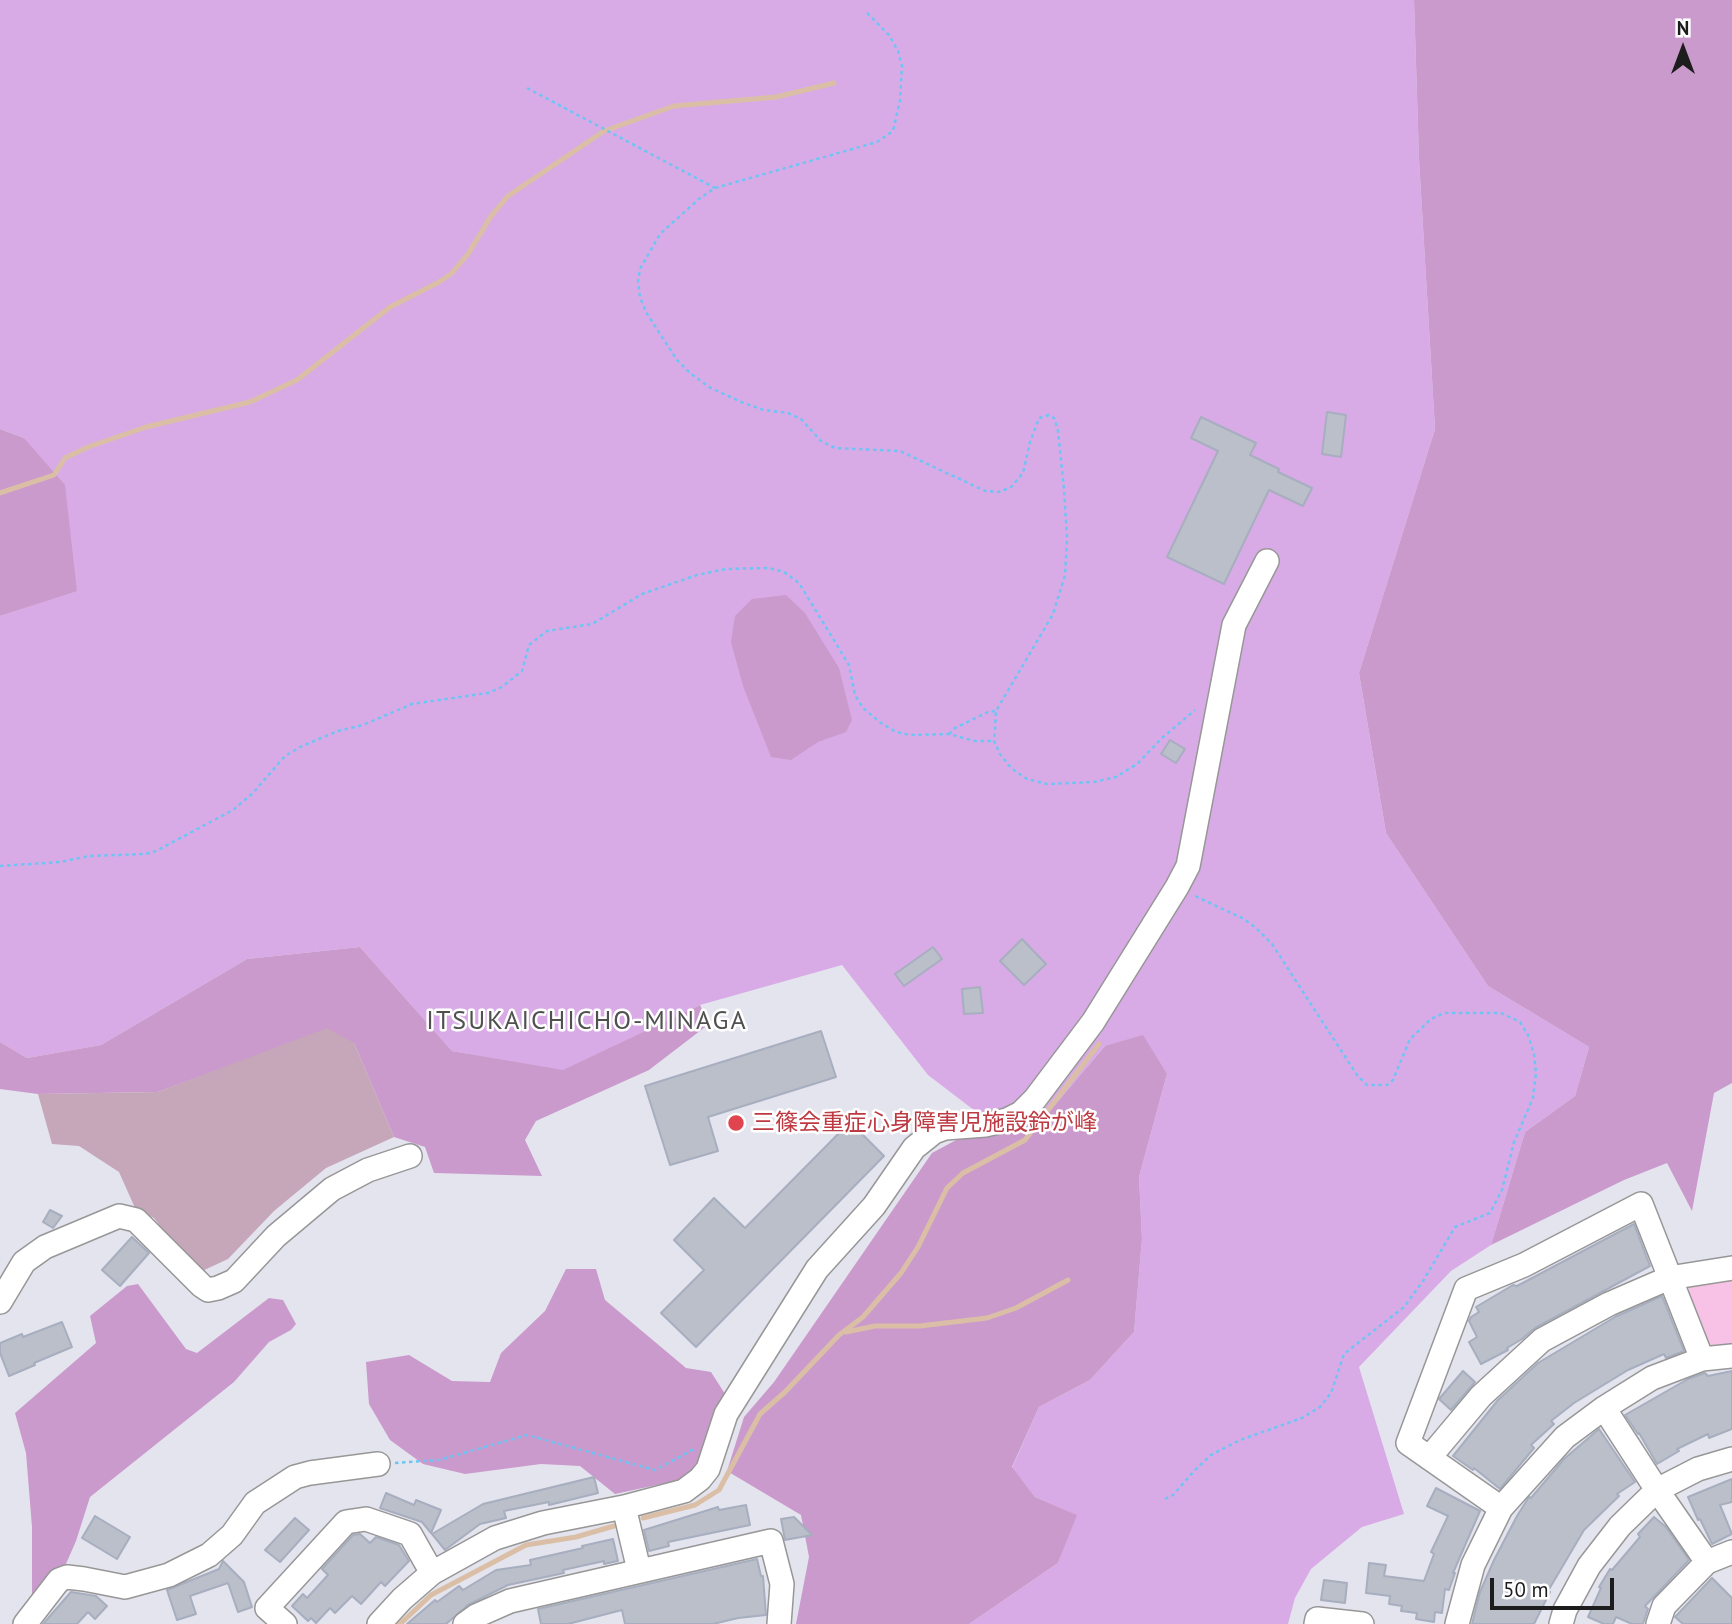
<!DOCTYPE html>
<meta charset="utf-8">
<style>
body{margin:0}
#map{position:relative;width:1732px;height:1624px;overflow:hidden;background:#e4e4ee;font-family:"PT Sans",sans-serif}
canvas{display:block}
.north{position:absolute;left:1648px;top:14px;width:70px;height:70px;-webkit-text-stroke:5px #fff;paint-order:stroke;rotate:0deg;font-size:19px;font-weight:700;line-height:28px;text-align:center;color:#1d1d1d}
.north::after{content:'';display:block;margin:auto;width:24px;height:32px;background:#1d1d1d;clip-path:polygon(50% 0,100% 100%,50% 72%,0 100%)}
.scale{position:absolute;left:1490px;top:1578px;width:124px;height:32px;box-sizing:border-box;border:4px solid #1d1d1d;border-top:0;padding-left:9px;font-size:21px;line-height:24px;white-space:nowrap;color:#1d1d1d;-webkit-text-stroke:5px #fff;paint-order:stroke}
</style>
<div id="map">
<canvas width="1732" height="1624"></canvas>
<div class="north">N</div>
<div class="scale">50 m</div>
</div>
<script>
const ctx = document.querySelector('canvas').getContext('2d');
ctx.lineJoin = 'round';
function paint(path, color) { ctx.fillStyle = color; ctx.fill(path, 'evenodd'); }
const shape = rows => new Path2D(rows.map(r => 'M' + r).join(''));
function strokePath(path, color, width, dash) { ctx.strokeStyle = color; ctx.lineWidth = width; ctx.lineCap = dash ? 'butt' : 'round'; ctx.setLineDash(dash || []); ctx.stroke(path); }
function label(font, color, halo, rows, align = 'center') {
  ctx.font = font + ' "PT Sans","Noto Sans JP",sans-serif'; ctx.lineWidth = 5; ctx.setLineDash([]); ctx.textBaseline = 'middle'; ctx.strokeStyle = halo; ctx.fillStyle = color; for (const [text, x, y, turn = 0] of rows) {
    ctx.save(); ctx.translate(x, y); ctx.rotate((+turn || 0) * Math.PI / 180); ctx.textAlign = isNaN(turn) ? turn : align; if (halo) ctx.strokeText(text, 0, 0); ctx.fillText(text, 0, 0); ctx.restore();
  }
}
paint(shape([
 [0,0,1414,0,1419,159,1435,429,1359,673,1386,833,1488,986,1589,1047,1575,1096,1525,1132,1491,1245,1451,1271,1359,1367,1404,1514,1362,1527,1311,1569,1295,1598,1288,1624,969,1624,1058,1563,1076,1515,1035,1497,1012,1468,1039,1407,1090,1380,1134,1332,1142,1239,1139,1177,1167,1074,1105,1046,1054,1106,1000,1130,928,1075,842,965,700,1005,563,1071,452,1051,360,947,247,959,101,1045,27,1058,0,1042,0,616,77,590,24,438,0,429]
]), '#d9abe6');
paint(shape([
 [1414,0,1732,0,1732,1083,1714,1093,1692,1211,1667,1163,1624,1180,1491,1245,1525,1132,1575,1096,1589,1047,1488,986,1386,833,1359,673,1435,429,1419,159],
 [0,429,24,438,65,485,77,591,0,616],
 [786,595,805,613,839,668,852,720,846,732,818,742,791,760,771,757,743,686,731,642,735,616,752,599],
 [360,947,452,1051,563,1070,700,1005,709,1024,649,1070,536,1121,525,1140,542,1176,434,1173,425,1147,394,1137,354,1043,215,1071,158,1092,38,1094,0,1089,0,1042,27,1058,101,1045,247,959],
 [1143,1035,1167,1074,1139,1177,1142,1239,1134,1332,1090,1380,1039,1407,1012,1467,1035,1497,1077,1515,1058,1563,969,1624,796,1624,809,1557,801,1515,727,1471,744,1417,774,1382,932,1153,958,1139,1000,1130,1054,1106,1105,1046],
 [566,1269,596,1269,605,1300,686,1368,711,1372,727,1397,702,1464,680,1480,615,1494,580,1466,541,1464,465,1474,423,1464,390,1440,369,1404,366,1362,409,1355,452,1381,490,1382,501,1353,545,1311],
 [138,1284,186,1349,197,1353,269,1298,283,1300,296,1324,291,1330,269,1342,234,1382,90,1497,76,1541,62,1573,32,1606,32,1527,26,1453,15,1413,96,1343,90,1316,127,1286]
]), '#ca9acc');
paint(shape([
 [327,1028,354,1043,394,1137,326,1168,274,1211,228,1259,200,1272,175,1246,154,1218,135,1208,119,1172,79,1146,52,1144,38,1094,158,1092]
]), '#c6a6b9');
paint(shape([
 [1732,1278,1732,1347,1715,1350,1704,1344,1686,1295,1690,1286]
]), '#f7c2e5');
strokePath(shape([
 [0,493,54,475,65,458,88,447,146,427,250,402,297,380,390,307,439,282,451,274,468,254,491,216,508,196,604,131,674,106,776,97,834,83],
 [846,1332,875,1326,920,1326,987,1318,1016,1308,1068,1280],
 [643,1518,695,1505,719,1490,760,1414,785,1392,839,1335,863,1317,901,1273,918,1247,947,1188,963,1173,1025,1140,1099,1044],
 [400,1624,431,1595,526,1545,576,1537,614,1526]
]), '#dabfa6', 5);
const building = shape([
 [1327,412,1346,415,1341,457,1322,454,1327,412],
 [1201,417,1256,443,1250,455,1279,469,1278,472,1312,488,1303,506,1269,490,1224,584,1167,557,1218,451,1191,438,1201,417],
 [1170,740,1185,749,1176,763,1161,754,1170,740],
 [1022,939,1046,964,1024,985,1000,961,1022,939],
 [933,947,942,959,904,986,895,974,933,947],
 [980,987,983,1013,964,1014,962,989,980,987],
 [821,1031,836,1077,708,1117,718,1151,670,1165,645,1086,821,1031],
 [850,1122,884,1156,696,1347,661,1313,704,1270,674,1240,714,1198,745,1228,850,1122],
 [50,1210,62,1216,53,1228,43,1222,50,1210],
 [1634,1224,1650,1266,1535,1328,1522,1339,1507,1348,1508,1350,1481,1364,1469,1342,1477,1337,1469,1321,1471,1317,1479,1312,1476,1307,1513,1285,1517,1286,1634,1224],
 [132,1237,149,1253,120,1286,102,1270,132,1237],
 [1662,1296,1684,1351,1666,1358,1664,1354,1628,1370,1574,1403,1551,1421,1554,1424,1531,1445,1534,1448,1500,1489,1474,1468,1473,1470,1453,1456,1498,1400,1538,1363,1615,1317,1662,1296],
 [62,1322,72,1347,34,1363,35,1365,9,1376,0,1353,0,1343,22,1334,23,1337,62,1322],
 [1463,1371,1475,1382,1451,1410,1439,1399,1463,1371],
 [1732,1371,1732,1429,1709,1438,1708,1434,1677,1449,1679,1451,1657,1464,1639,1433,1638,1434,1625,1415,1688,1379,1705,1373,1708,1376,1732,1371],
 [1599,1429,1635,1482,1617,1494,1619,1496,1584,1530,1548,1591,1550,1592,1534,1624,1472,1624,1480,1592,1494,1560,1517,1516,1529,1497,1531,1498,1564,1459,1599,1429],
 [594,1477,598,1493,549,1505,549,1502,504,1511,506,1518,480,1524,445,1550,432,1534,483,1504,594,1477],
 [1732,1479,1732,1502,1720,1505,1732,1534,1712,1544,1700,1519,1698,1520,1688,1497,1732,1479],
 [1436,1488,1480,1511,1453,1573,1455,1573,1449,1590,1445,1589,1442,1613,1435,1612,1434,1622,1416,1619,1417,1613,1401,1611,1402,1606,1389,1604,1390,1596,1366,1593,1369,1563,1386,1565,1384,1576,1424,1581,1434,1554,1431,1552,1448,1516,1427,1506,1436,1488],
 [386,1493,414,1505,416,1500,441,1510,431,1533,422,1522,380,1508,386,1493],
 [746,1505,750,1525,668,1542,669,1546,649,1551,644,1530,718,1507,719,1510,746,1505],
 [95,1516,130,1537,117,1559,82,1538,95,1516],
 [794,1517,812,1535,785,1540,781,1519,794,1517],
 [1654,1517,1666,1527,1689,1560,1645,1606,1648,1609,1643,1624,1632,1624,1616,1617,1613,1624,1604,1624,1588,1617,1601,1588,1599,1587,1610,1569,1612,1570,1640,1537,1638,1534,1654,1517],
 [295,1518,309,1530,280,1562,265,1550,295,1518],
 [360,1534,370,1543,376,1537,399,1545,409,1561,385,1586,381,1582,361,1604,352,1596,335,1613,330,1608,316,1623,311,1618,308,1621,292,1606,303,1594,307,1598,328,1575,322,1569,353,1535,360,1534],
 [613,1539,618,1561,604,1564,604,1561,563,1570,564,1573,508,1585,468,1605,446,1624,407,1624,435,1600,437,1602,459,1586,463,1590,496,1570,531,1565,530,1560,583,1548,582,1546,613,1539],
 [757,1559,761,1576,763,1576,766,1615,738,1618,713,1624,625,1624,622,1610,568,1624,541,1624,538,1609,757,1559],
 [223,1561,244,1582,252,1607,238,1612,228,1583,190,1596,196,1614,177,1620,167,1590,219,1569,223,1561],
 [1712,1578,1732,1598,1732,1624,1683,1624,1675,1617,1712,1578],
 [1324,1580,1347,1583,1345,1603,1321,1600,1324,1580],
 [71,1592,96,1596,107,1606,95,1619,88,1612,77,1624,43,1624,71,1592]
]);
paint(building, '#babfc9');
strokePath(building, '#a7aebf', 2);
const minor = shape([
 [0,1302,24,1262,45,1247,119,1216,136,1220,202,1286,208,1290,218,1288,234,1281,276,1236,332,1189,368,1170,410,1156],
 [1604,1408,1657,1490,1707,1562],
 [1429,1458,1481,1396,1542,1340,1609,1304,1669,1278,1732,1268],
 [624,1507,639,1570],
 [1501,1508,1408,1443,1466,1289,1524,1265,1641,1204,1702,1359],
 [25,1624,59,1580,67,1577,84,1579,125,1587,169,1575,209,1555,232,1535,255,1503,295,1477,310,1473,378,1464],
 [285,1624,267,1608,346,1522,366,1519,410,1534,432,1573],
 [379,1624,402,1599,432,1573,495,1538,543,1523,624,1507,684,1491,700,1479,708,1469,726,1414,817,1269,874,1206,914,1148,934,1132,945,1128,985,1125,1007,1120,1021,1113,1035,1099,1093,1022,1177,887,1188,866,1234,625,1267,561],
 [465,1624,476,1616,510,1601,771,1541,782,1584,779,1624],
 [1316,1624,1317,1619,1362,1624],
 [1457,1624,1473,1565,1501,1508,1565,1437,1604,1408,1652,1378,1702,1359,1732,1356],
 [1561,1624,1565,1610,1589,1566,1620,1526,1657,1490,1698,1469,1732,1459],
 [1658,1624,1664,1606,1707,1562,1732,1552]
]);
strokePath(minor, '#979797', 26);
strokePath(shape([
 [867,13,889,35,898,51,902,66,900,100,893,131,877,142,715,188,700,198,660,234,640,269,638,281,640,297,646,312,677,360,690,373,709,387,741,402,764,410,788,413,801,419,821,441,835,448,900,451,985,491,999,492,1011,487,1023,473,1030,442,1039,418,1049,415,1054,418,1058,431,1064,489,1067,538,1065,575,1053,614,996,711,995,729,994,741,1000,754,1011,768,1027,779,1047,784,1094,782,1116,777,1137,764,1162,738,1195,710],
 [527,88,715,188],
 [949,734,955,728,988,712,995,711],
 [0,866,60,862,89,856,145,854,156,851,233,810,253,793,285,756,302,746,338,731,363,725,412,704,488,693,502,687,522,671,529,645,547,631,592,624,642,594,697,575,726,569,769,568,784,572,799,583,849,665,855,695,863,708,881,723,896,732,910,735,949,734,975,741,993,741],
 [395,1463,439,1460,527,1435,655,1470,694,1449],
 [1165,1499,1173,1495,1195,1470,1211,1455,1240,1440,1302,1418,1320,1407,1331,1393,1344,1354,1404,1307,1423,1281,1455,1227,1490,1213,1502,1190,1514,1142,1533,1098,1536,1073,1534,1054,1528,1035,1520,1022,1501,1013,1444,1013,1431,1019,1410,1039,1393,1080,1387,1085,1367,1085,1357,1075,1272,944,1256,928,1244,919,1193,895]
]), '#6fc4f4', 2.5, [3.5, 3.5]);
strokePath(minor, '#fff', 23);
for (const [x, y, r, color] of [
 [736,1123,9,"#e0444e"]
]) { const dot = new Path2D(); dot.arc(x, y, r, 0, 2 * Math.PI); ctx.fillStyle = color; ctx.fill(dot); strokePath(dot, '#fff', 2.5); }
label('23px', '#be3a42', '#fff', [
 ["三篠会重症心身障害児施設鈴が峰",752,1123]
], 'left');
ctx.letterSpacing = '2px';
label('26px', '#505050', '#fff', [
 ["ITSUKAICHICHO-MINAGA",587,1022]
]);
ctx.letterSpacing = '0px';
</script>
